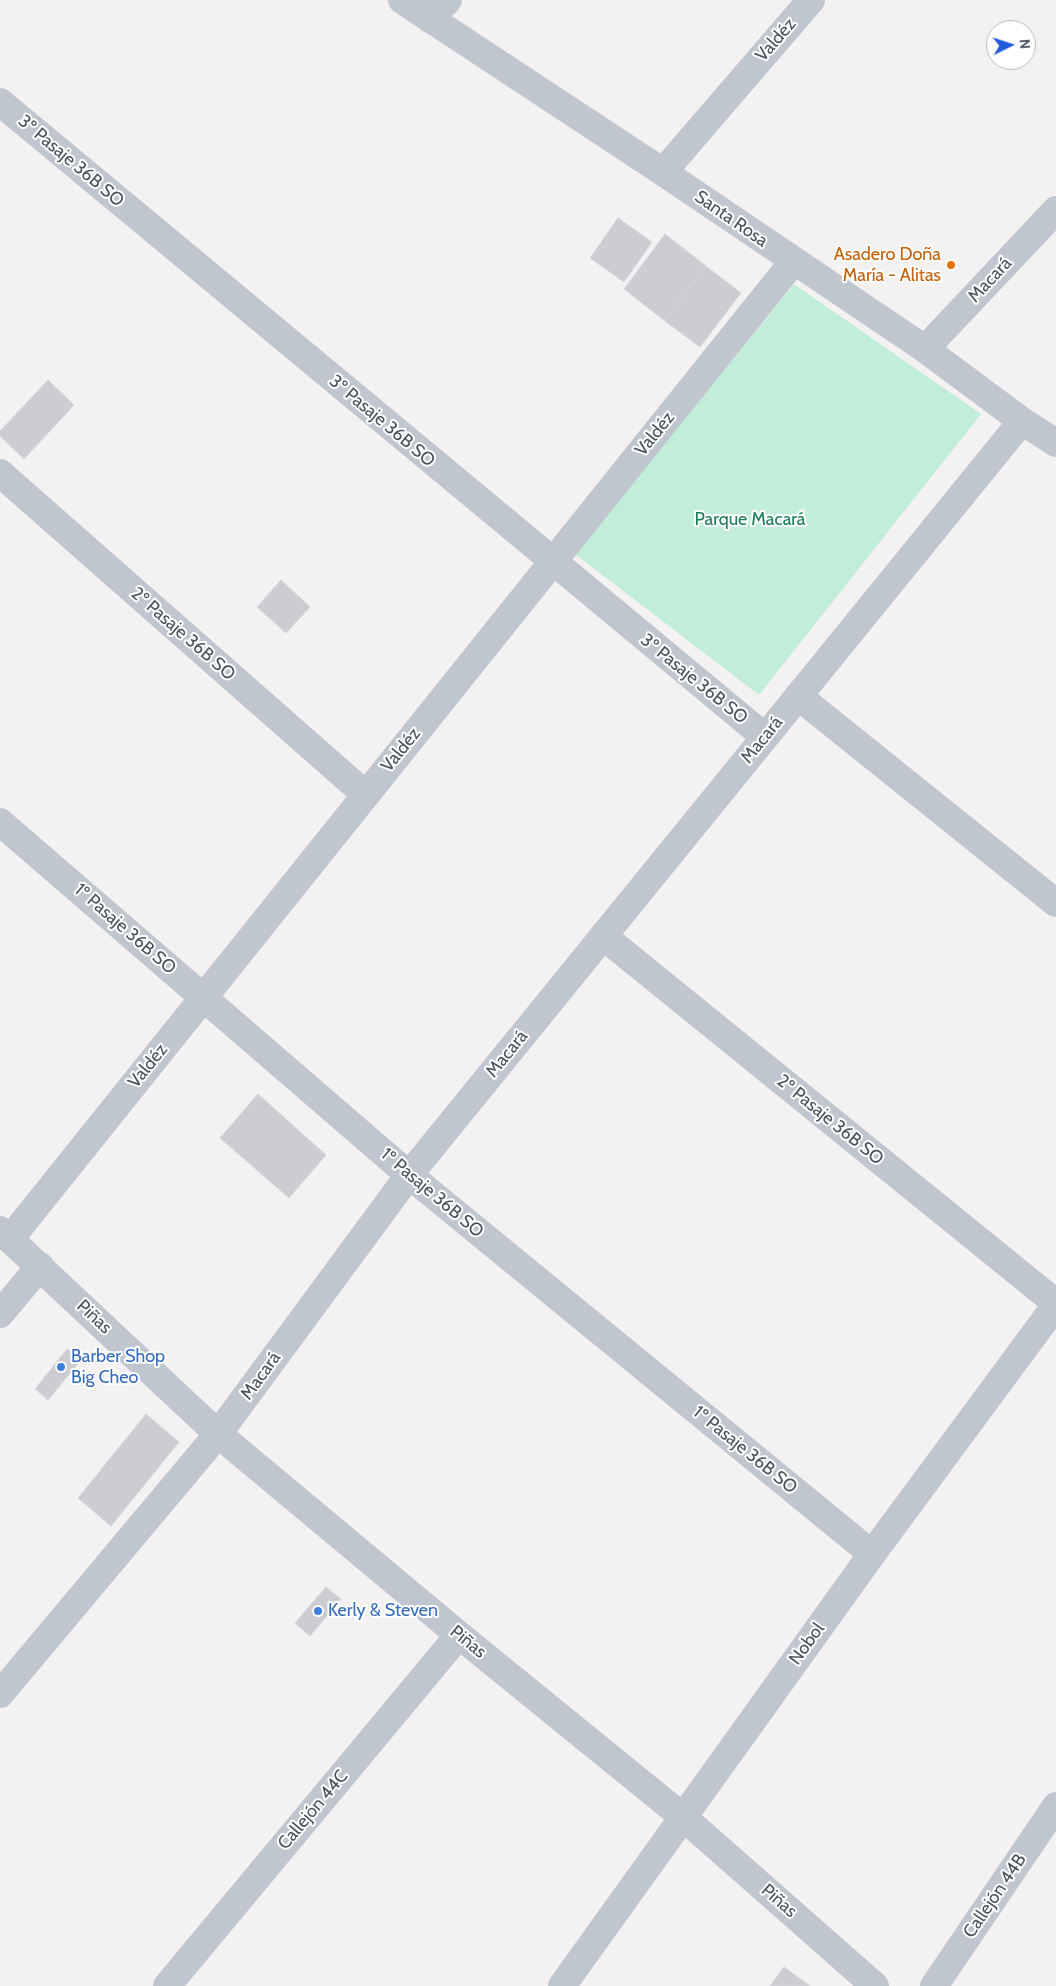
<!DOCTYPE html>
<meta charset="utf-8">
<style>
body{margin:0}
#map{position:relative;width:1056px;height:1986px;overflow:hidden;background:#f3f1f1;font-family:Cabin,sans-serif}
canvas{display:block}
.north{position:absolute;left:986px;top:20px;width:50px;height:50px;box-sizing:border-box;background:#fff;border:1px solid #b7babf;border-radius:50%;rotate:86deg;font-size:14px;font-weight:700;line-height:20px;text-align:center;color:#4a525e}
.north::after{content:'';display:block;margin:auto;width:18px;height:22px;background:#215cdd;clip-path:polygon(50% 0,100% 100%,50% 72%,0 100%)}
</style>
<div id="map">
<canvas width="1056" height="1986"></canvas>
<div class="north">N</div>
</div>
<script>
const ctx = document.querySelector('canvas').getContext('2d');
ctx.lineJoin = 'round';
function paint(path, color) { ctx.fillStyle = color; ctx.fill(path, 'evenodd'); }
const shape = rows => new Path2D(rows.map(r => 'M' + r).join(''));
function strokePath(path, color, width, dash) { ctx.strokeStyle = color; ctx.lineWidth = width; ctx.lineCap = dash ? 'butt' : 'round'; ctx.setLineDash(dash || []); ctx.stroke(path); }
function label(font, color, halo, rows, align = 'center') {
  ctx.font = font + ' Cabin,sans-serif'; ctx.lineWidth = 4; ctx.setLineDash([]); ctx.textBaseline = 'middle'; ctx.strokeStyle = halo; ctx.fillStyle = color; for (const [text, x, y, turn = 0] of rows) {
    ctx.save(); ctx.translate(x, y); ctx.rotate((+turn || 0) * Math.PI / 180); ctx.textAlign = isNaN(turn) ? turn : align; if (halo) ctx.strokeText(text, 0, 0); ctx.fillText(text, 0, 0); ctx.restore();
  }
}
paint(shape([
 [794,284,981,414,759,695,575,554]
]), '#c2eed9');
const building = shape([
 [618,218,652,242,624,282,590,258,618,218],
 [665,234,706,266,665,321,624,289,665,234],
 [706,266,741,293,700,347,665,321,706,266],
 [48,380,74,405,24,459,0,436,0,431,48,380],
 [281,580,310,607,286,633,257,607,281,580],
 [258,1094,326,1155,289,1198,220,1138,258,1094],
 [67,1349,81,1360,48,1400,35,1389,67,1349],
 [146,1414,179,1442,111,1526,78,1498,146,1414],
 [326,1587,341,1599,310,1636,295,1623,326,1587],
 [784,1967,810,1986,770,1986,784,1967]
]);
paint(building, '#cbcdd3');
strokePath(building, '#d5d6dc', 1);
strokePath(shape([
 [430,19,448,0],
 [0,102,765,737],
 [663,172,811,0],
 [925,349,1056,210],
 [0,473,366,795],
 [798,696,1056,903],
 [0,822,409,1175,872,1554],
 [603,936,1056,1303],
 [0,1230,218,1434,459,1635,683,1817,875,1986],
 [10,1239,793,262],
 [0,1314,40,1266],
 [0,1694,218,1434,409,1175,1022,421],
 [167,1986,459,1635],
 [562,1986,872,1554,1056,1305],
 [934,1986,1056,1806]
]), '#c0c6cf', 28);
strokePath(shape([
 [402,0,663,172,925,349,1022,421,1056,443]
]), '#c0c6cf', 28);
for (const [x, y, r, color] of [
 [951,265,5,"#e8710a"],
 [61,1367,5,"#3f7fe0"],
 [318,1611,5,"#3f7fe0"]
]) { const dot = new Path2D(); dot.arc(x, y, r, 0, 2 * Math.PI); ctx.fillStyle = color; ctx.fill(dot); strokePath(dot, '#fff', 2); }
label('18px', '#4a525e', '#fff', [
 ["Valdéz",776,40,-49],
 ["3º Pasaje 36B SO",71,161,40],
 ["Santa Rosa",731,219,35],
 ["Macará",990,280,-47],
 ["3º Pasaje 36B SO",382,421,40],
 ["Valdéz",655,434,-51],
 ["2º Pasaje 36B SO",183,634,41],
 ["3º Pasaje 36B SO",694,679,39],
 ["Macará",762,740,-51],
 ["Valdéz",401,750,-51],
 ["1º Pasaje 36B SO",125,929,41],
 ["Macará",507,1054,-51],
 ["Valdéz",148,1066,-51],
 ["2º Pasaje 36B SO",830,1120,39],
 ["1º Pasaje 36B SO",432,1193,40],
 ["Piñas",94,1317,43],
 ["Macará",261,1376,-54],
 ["1º Pasaje 36B SO",745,1450,39],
 ["Piñas",468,1642,39],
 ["Nobol",807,1644,-54],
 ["Callejón 44C",313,1810,-50],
 ["Callejón 44B",995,1896,-56],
 ["Piñas",779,1901,41]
]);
label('18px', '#c56008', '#fff', [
 ["Asadero Doña",941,255],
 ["María - Alitas",941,276]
], 'right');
label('18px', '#1c7e59', '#fff', [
 ["Parque Macará",750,520]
]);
label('18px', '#366cbe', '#fff', [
 ["Barber Shop",71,1357],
 ["Big Cheo",71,1378],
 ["Kerly & Steven",328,1611]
], 'left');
</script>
